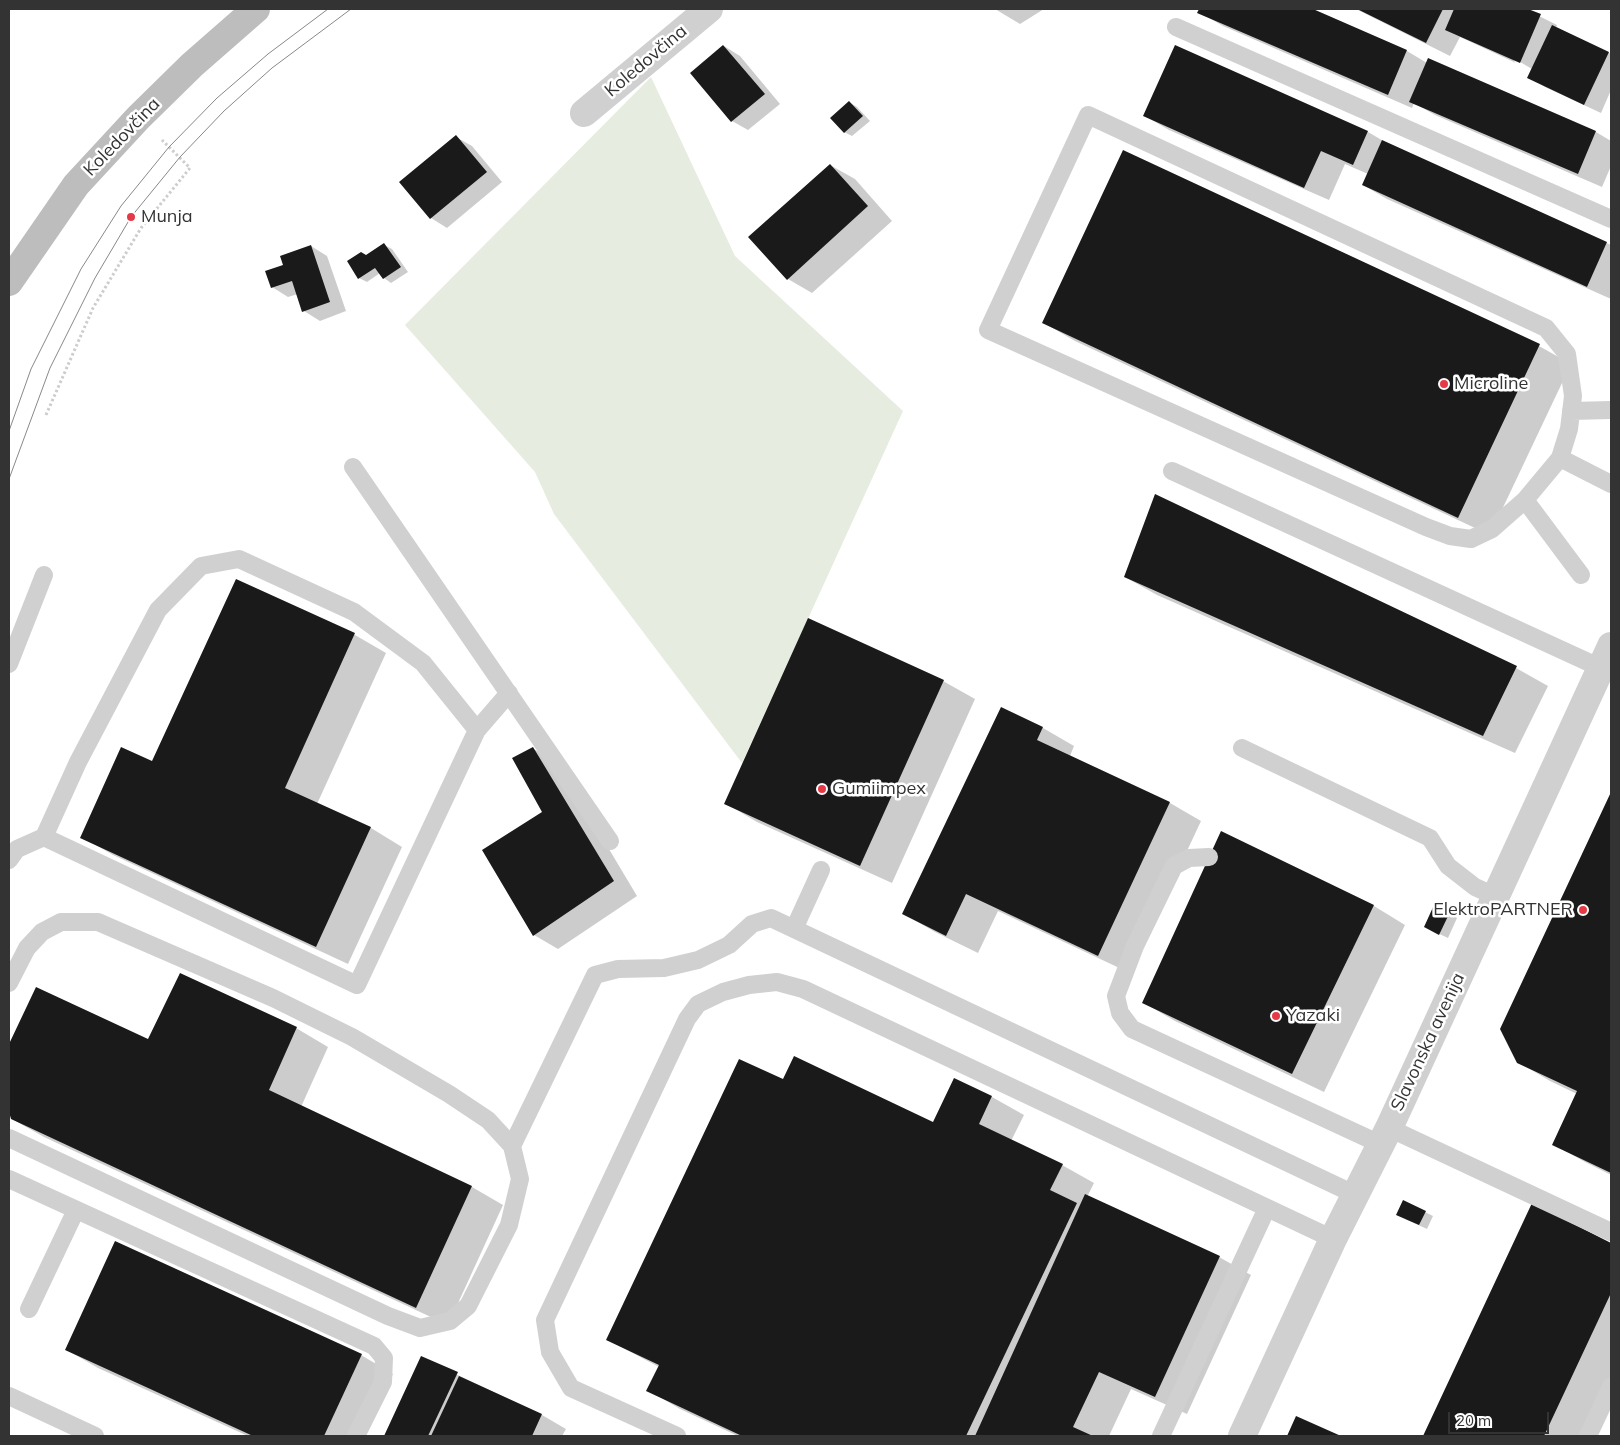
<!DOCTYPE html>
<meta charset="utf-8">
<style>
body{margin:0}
#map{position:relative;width:1620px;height:1445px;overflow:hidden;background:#fff;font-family:Mulish,sans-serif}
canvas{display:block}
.frame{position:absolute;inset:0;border:10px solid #333;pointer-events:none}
.scale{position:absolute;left:1448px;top:1412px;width:101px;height:22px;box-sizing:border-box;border:2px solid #333;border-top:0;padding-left:6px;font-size:15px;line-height:18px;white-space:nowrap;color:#333;-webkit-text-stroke:4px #fff;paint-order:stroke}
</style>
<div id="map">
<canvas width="1620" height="1445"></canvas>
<div class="frame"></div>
<div class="scale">20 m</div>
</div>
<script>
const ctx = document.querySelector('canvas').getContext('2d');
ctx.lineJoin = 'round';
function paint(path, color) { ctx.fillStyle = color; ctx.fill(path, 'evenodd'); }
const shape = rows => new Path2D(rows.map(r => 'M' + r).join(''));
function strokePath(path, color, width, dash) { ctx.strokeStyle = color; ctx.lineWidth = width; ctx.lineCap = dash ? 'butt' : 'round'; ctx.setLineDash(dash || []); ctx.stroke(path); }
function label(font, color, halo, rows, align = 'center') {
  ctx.font = font + ' Mulish,sans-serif'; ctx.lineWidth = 5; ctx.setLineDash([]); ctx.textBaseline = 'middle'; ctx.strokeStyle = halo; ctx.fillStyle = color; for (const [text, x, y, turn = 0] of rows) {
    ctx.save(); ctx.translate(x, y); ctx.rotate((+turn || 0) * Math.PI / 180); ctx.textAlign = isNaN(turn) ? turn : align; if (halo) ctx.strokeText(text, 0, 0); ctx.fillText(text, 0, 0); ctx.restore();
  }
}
paint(shape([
 [651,77,735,256,903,411,742,763,554,514,535,472,405,325]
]), '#e6ecdf');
paint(shape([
 [995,9,1044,9,1020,24],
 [1200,9,1310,9,1407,51,1427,63,1428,60,1596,132,1611,141,1611,166,1602,187,1435,115,1414,103,1412,108,1223,26,1199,12],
 [1356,9,1525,9,1557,25,1556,28,1611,54,1611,90,1601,113,1545,87,1529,77,1532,69,1515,59,1514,61,1516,63,1460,37,1450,56],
 [724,46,740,56,780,104,748,130,732,121],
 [1175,46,1368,132,1392,146,1611,245,1611,299,1387,199,1363,185,1368,174,1345,164,1329,200,1169,130,1145,116],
 [849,102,857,107,870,121,852,136,844,132],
 [456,137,472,146,502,182,447,228,431,218,401,182],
 [830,165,855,179,892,221,812,293,788,279],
 [384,245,392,249,408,272,391,283,384,278,380,273,367,282,359,278,367,256],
 [311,246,327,256,346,311,320,321,304,311,298,294,288,297,272,287,285,266],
 [1044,323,1539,346,1571,364,1490,535,1075,341],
 [1156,496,1516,668,1548,686,1515,753,1157,595,1125,577],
 [236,580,355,635,386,653,317,804,371,828,402,847,348,964,113,855,82,837,153,763],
 [943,681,975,699,892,883,757,822,725,803],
 [1001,709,1043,728,1074,746,1070,756,1170,803,1201,821,1130,973,998,911,978,953,935,932,904,914],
 [532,748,557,762,637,896,558,949,534,935,543,812],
 [1611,795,1611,1175,1585,1162,1553,1144,1577,1094,1550,1081,1518,1062,1501,1029],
 [1222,833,1374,906,1405,925,1324,1092,1175,1021,1144,1003],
 [1449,913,1457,918,1448,938,1433,931],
 [36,988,149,1041,296,1028,328,1047,301,1107,472,1187,503,1205,448,1325,44,1137,12,1119,9,1107,9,1046],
 [954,1079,992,1097,1024,1115,1011,1141,1062,1165,1094,1183,1087,1197,1219,1257,1251,1275,1187,1414,1131,1389,1109,1436,738,1436,680,1409,648,1390,659,1367,608,1340,783,1081,933,1124],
 [1533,1204,1611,1244,1611,1379,1584,1436,1425,1436],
 [1425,1212,1433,1216,1427,1229,1405,1219],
 [115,1243,361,1355,393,1374,364,1436,248,1436,98,1368,67,1350],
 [422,1358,542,1415,566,1429,562,1436,386,1436]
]), '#0003');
paint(shape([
 [1199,9,1313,9,1407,50,1388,95,1197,13],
 [1357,9,1443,9,1426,43],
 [1454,9,1528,9,1541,14,1520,63,1445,30],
 [1552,25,1609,52,1584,105,1527,78],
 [723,45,765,94,731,122,690,73],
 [1175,45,1368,131,1353,165,1321,151,1304,188,1143,116],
 [1428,58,1596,131,1578,174,1409,102],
 [849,101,863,116,844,133,830,118],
 [456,135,487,172,430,219,399,182],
 [1382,140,1607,242,1587,287,1362,185],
 [1123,150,1540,344,1458,518,1042,323],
 [830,164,868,206,787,280,748,237],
 [384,243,401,267,383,279,375,268,358,279,347,261,361,252,366,255],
 [311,245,330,302,302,312,292,281,271,288,265,271,283,265,280,256],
 [1155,494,1517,666,1483,736,1124,577],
 [236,579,355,633,285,788,371,827,316,947,80,838,121,747,152,761],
 [808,618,944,680,860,866,724,804],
 [1001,707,1043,727,1037,740,1170,802,1098,956,966,894,946,936,902,914],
 [533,747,614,881,533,936,482,850,542,812,512,758],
 [1611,792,1611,1173,1552,1145,1577,1091,1517,1063,1500,1029],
 [1221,831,1374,905,1292,1074,1142,1003],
 [1434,905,1450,912,1439,935,1424,927],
 [180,973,297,1027,269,1090,472,1186,416,1308,11,1119,9,1112,9,1044,36,987,148,1039],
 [794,1056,933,1122,954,1078,992,1096,979,1124,1063,1164,1050,1190,1077,1203,966,1436,742,1436,646,1391,659,1365,606,1340,739,1059,783,1079],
 [1085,1194,1220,1256,1155,1397,1099,1372,1073,1427,1093,1436,975,1436],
 [1403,1200,1426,1211,1419,1225,1396,1215],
 [1532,1203,1611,1243,1611,1293,1544,1436,1423,1436],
 [115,1241,362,1354,324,1436,253,1436,65,1350],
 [421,1356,458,1372,428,1436,384,1436],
 [459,1376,542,1414,532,1436,431,1436],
 [1296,1416,1341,1436,1287,1436]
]), '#1a1a1a');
strokePath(shape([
 [46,415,93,308,141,228,190,168,162,140]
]), '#cdcdcd', 3, [2.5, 2.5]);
strokePath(shape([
 [1176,27,1611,219],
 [1088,115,1546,328,1567,354,1573,396,1569,429,1560,458,1525,500,1492,529,1471,539,1450,536,1426,527,988,330,1088,115],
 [1571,411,1611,410],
 [1560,458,1611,484],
 [353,467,610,841],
 [1172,471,1601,668],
 [1525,500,1581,575],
 [9,664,44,575],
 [477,730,509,693],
 [1242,748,1430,838,1448,866,1475,887,1495,896],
 [1209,857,1189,858,1174,866,1135,946,1116,996,1120,1013,1132,1029,1380,1144],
 [9,860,17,849,44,837,78,762,158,610,201,566,239,559,354,612,423,663,477,730,357,985,44,837],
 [794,929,821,870],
 [9,983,27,948,42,932,61,922,98,922,273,998,352,1037,449,1094,488,1120,512,1146,520,1179,509,1225,468,1306,450,1321,420,1328,388,1316,9,1138],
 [1389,1128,1611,1232],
 [512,1146,595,975,618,969,664,968,698,960,729,945,752,924,771,918,1356,1195],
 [9,1179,374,1346,384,1358,383,1382,356,1436],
 [29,1309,76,1210],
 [9,1396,95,1436],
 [677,1436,571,1388,550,1352,545,1320,687,1019,698,1004,723,992,749,985,777,982,803,989,1333,1239],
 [1161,1436,1267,1208],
 [1588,1436,1611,1387]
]), '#d0d0d0', 18);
strokePath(shape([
 [584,113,709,9],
 [1242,1436,1333,1239,1389,1128,1611,646]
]), '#d0d0d0', 28);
strokePath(shape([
 [9,282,76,185,138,118,192,65,256,9]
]), '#bdbdbd', 28);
strokePath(shape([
 [9,431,31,369,81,269,121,206,169,147,217,98,268,54,328,9],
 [9,479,50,368,95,278,131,217,180,157,224,111,272,68,351,9]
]), '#888', 1);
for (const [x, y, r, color] of [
 [131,217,5,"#e63946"],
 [1444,384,5,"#e63946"],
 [822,789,5,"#e63946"],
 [1583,910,5,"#e63946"],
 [1276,1016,5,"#e63946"]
]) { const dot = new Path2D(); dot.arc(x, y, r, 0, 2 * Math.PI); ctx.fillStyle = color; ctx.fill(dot); strokePath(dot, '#fff', 2); }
label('18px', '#333', '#fff', [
 ["Koledovčina",646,61,-40],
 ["Koledovčina",122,137,-46],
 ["Slavonska avenija",1428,1042,-65]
]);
label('18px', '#333', '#fff', [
 ["Munja",141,217],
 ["Microline",1454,384],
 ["Gumiimpex",832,789],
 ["ElektroPARTNER",1573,910,"right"],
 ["Yazaki",1286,1016]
], 'left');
</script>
